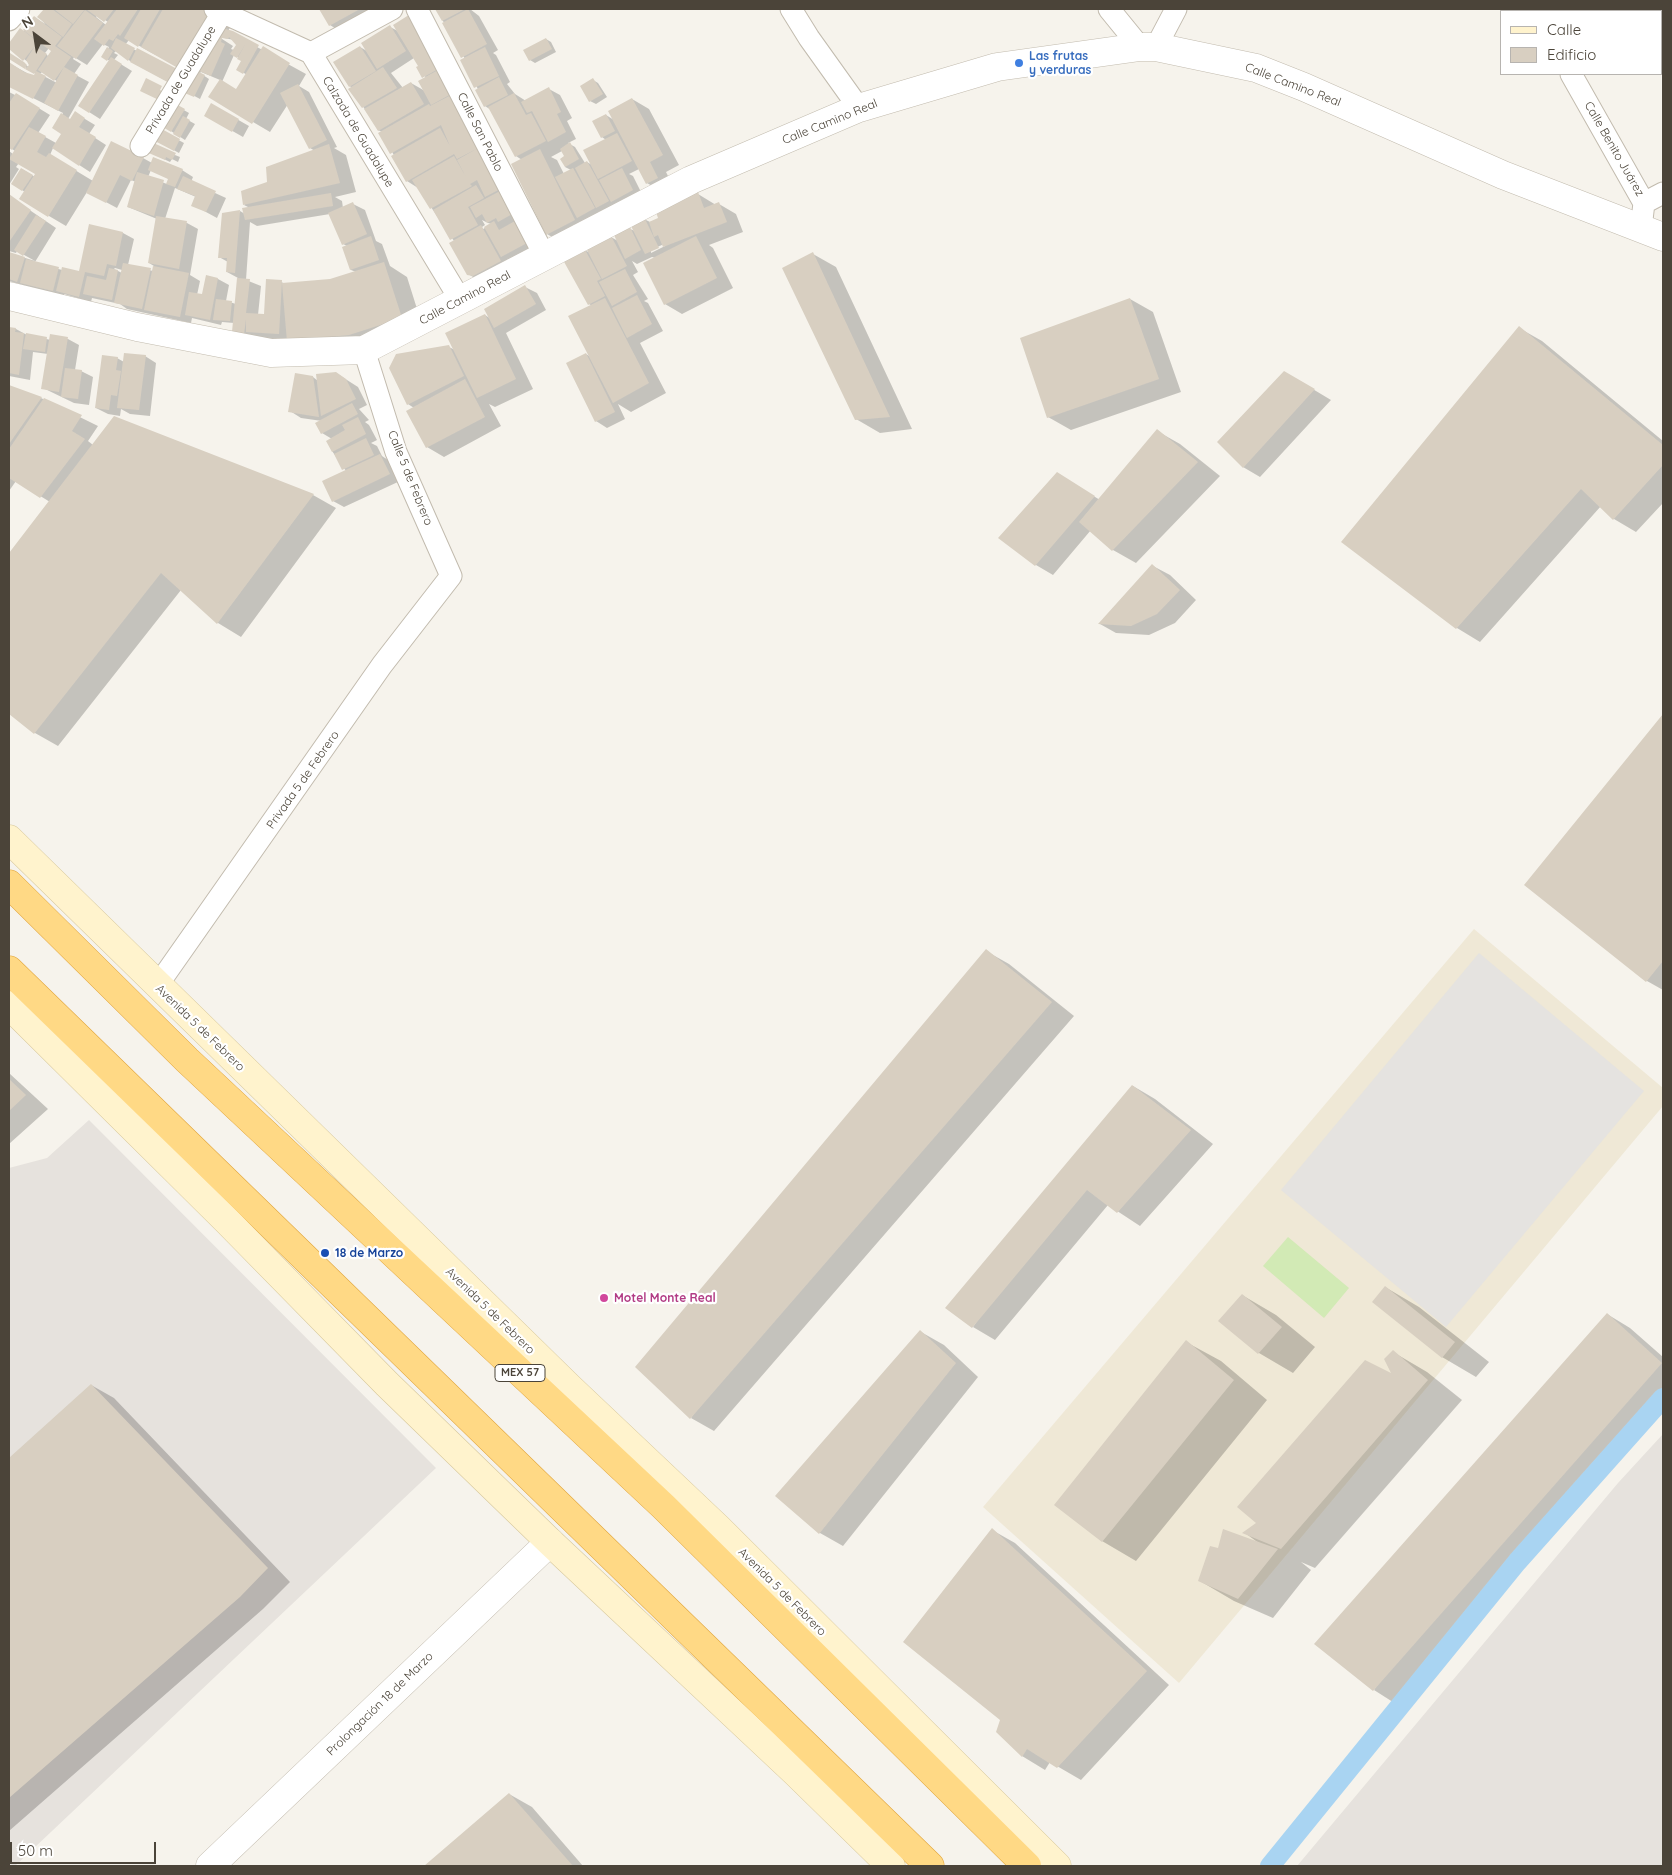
<!DOCTYPE html>
<meta charset="utf-8">
<style>
body{margin:0}
#map{position:relative;width:1672px;height:1875px;overflow:hidden;background:#f6f3ec;font-family:Quicksand,sans-serif}
canvas{display:block}
.frame{position:absolute;inset:0;border:10px solid #4b4439;pointer-events:none}
.legend{position:absolute;left:1500px;top:10px;width:162px;height:65px;box-sizing:border-box;background:#fff;border:1px solid #b7b4b0;margin:0;padding:6px 9px;list-style:none;font-size:15px;color:#4b4439}
.legend li{display:flex;align-items:center;gap:10px;height:25px}
.legend b{width:25px;border:1px solid #b7b4b0}
.north{position:absolute;left:10px;top:10px;width:50px;height:50px;-webkit-text-stroke:4px #fff;paint-order:stroke;rotate:329deg;font-size:14px;font-weight:700;line-height:20px;text-align:center;color:#4b4439}
.north::after{content:'';display:block;margin:auto;width:18px;height:22px;background:#4b4439;clip-path:polygon(50% 0,100% 100%,50% 72%,0 100%)}
.scale{position:absolute;left:10px;top:1842px;width:146px;height:22px;box-sizing:border-box;border:2px solid #4b4439;border-top:0;padding-left:6px;font-size:15px;line-height:18px;white-space:nowrap;color:#4b4439;-webkit-text-stroke:4px #fff;paint-order:stroke}
</style>
<div id="map">
<canvas width="1672" height="1875"></canvas>
<div class="frame"></div>
<ul class="legend">
<li><b style="height:6px;background:#fff3cd"></b>Calle</li>
<li><b style="height:14px;background:#d8cfc1"></b>Edificio</li>
</ul>
<div class="north">N</div>
<div class="scale">50 m</div>
</div>
<script>
const ctx = document.querySelector('canvas').getContext('2d');
ctx.lineJoin = 'round';
function paint(path, color) { ctx.fillStyle = color; ctx.fill(path, 'evenodd'); }
const shape = rows => new Path2D(rows.map(r => 'M' + r).join(''));
function strokePath(path, color, width, dash) { ctx.strokeStyle = color; ctx.lineWidth = width; ctx.lineCap = dash ? 'butt' : 'round'; ctx.setLineDash(dash || []); ctx.stroke(path); }
function label(font, color, halo, rows, align = 'center') {
  ctx.font = font + ' Quicksand,sans-serif'; ctx.lineWidth = 4.5; ctx.setLineDash([]); ctx.textBaseline = 'middle'; ctx.strokeStyle = halo; ctx.fillStyle = color; for (const [text, x, y, turn = 0] of rows) {
    ctx.save(); ctx.translate(x, y); ctx.rotate((+turn || 0) * Math.PI / 180); ctx.textAlign = isNaN(turn) ? turn : align; if (halo) ctx.strokeText(text, 0, 0); ctx.fillText(text, 0, 0); ctx.restore();
  }
}
paint(shape([
 [89,1120,436,1468,15,1866,9,1866,9,1168,47,1158],
 [1663,1434,1663,1866,1297,1866,1618,1483]
]), '#e6e2dd');
paint(shape([
 [1474,929,1663,1088,1663,1106,1179,1683,983,1507]
]), '#efe8d6');
paint(shape([
 [1288,1237,1349,1288,1324,1318,1263,1266]
]), '#d2eab5');
paint(shape([
 [1479,953,1644,1091,1446,1327,1281,1190]
]), '#e5e3e0');
paint(shape([
 [45,9,201,9,231,26,228,31,306,74,299,86,309,92,337,147,334,148,346,155,356,192,335,197,342,201,343,208,353,204,365,210,376,241,382,244,390,266,407,277,424,331,372,348,288,340,244,338,234,323,222,322,221,325,192,318,191,323,127,309,120,304,92,298,91,302,64,294,64,297,9,281,9,253,35,261,17,251,16,253,9,251,9,196,56,228,35,262,62,270,80,272,90,226,123,233,134,239,128,265,153,271,154,266,149,263,157,219,128,207,136,182,131,180,117,208,87,192,66,226,49,216,25,192,13,184,22,169,35,177,37,174,19,163,16,167,19,169,9,185,9,151,13,154,15,151,9,147,9,92,27,101,50,115,38,133,56,143,63,133,54,128,63,113,9,86,9,63,34,77,36,74,9,57,16,58,30,68,28,62,9,48,9,45,20,30,23,32,34,17,45,24,39,17],
 [97,15,108,22,106,25,96,17],
 [219,37,234,40,238,44,234,50,231,49,233,46],
 [129,40,150,52,190,73,180,72,125,45],
 [103,44,109,47,103,57,110,61,89,112,100,119,132,71,114,60,118,55,114,53,116,51,133,63,200,99,209,79,200,73,201,72,220,80,253,122,270,132,288,104,310,148,315,151,268,183,244,205,250,208,245,214,240,211,219,257,228,262,227,272,238,278,236,304,226,301,229,285,218,279,207,277,203,296,197,295,200,281,190,275,198,229,187,223,165,219,175,188,196,197,193,205,217,218,226,198,191,182,193,177,182,170,154,159,152,163,143,158,93,181,50,155,53,148,90,172,106,145,89,134,95,125,75,113,71,120,68,119,89,82,74,74,81,64,73,59,74,57,87,65],
 [49,48,53,51,48,56,45,53],
 [234,55,242,60,238,69,247,75,237,91,222,82],
 [43,71,58,82,57,83,40,74],
 [151,170,169,179,167,184,148,177],
 [330,214,343,244,347,246,343,247,351,270,356,272,330,281,286,284,281,282,265,316,258,315,261,286,246,280,250,222,257,226],
 [115,268,122,270,122,273,114,269],
 [320,9,381,9,341,32,330,25],
 [436,9,470,9,479,16,498,50,493,53,496,55,510,82,507,84,515,94,526,101,549,89,560,95,572,118,567,121,576,139,568,143,575,147,585,163,587,162,592,165,606,140,602,137,606,115,614,120,632,99,649,109,679,165,666,172,674,188,664,193,647,183,639,169,629,174,633,176,643,196,608,214,603,210,605,214,564,244,547,234,522,160,516,156,491,110,485,106,465,59],
 [562,151,566,157,565,167,571,170,564,174,557,160,551,157],
 [412,15,537,250,513,263,507,259,511,267,480,281,468,274,454,241,418,188,407,181,382,132,378,130,350,86,360,47,367,51,390,27,398,31],
 [414,58,426,78,425,91,411,83,403,88,391,73],
 [482,220,488,223,492,224,483,229,482,227,485,225],
 [546,39,551,42,556,52,535,63,530,60],
 [593,80,598,83,607,97,596,104,590,101],
 [175,105,189,113,186,119,195,124,185,140,163,126],
 [212,105,249,126,243,137,206,116],
 [160,130,184,143,179,153,155,140],
 [151,153,175,155,180,157,178,162,172,159,170,162],
 [698,194,716,205,719,204,736,214,743,232,709,245,713,248,733,288,682,314,665,304,655,258,652,257,637,264,632,261,638,272,633,275,648,299,644,301,648,303,663,331,640,343,666,393,631,412,618,404,625,419,607,428,596,421,586,354,591,357,592,306,589,304,584,250,591,253,611,237,618,241,630,229,635,231,644,219,650,222,660,219],
 [664,244,665,246,651,253,651,250],
 [813,254,836,267,912,429,880,433,856,419],
 [525,287,537,293,546,310,506,333,533,389,495,407,489,404,501,426,444,457,427,447,408,411,414,408,408,404,449,347,455,350,485,315,491,319],
 [1130,299,1153,312,1181,392,1071,430,1048,417],
 [9,328,16,329,27,335,51,340,68,339,79,345,75,370,81,371,93,377,89,405,74,403,43,388,48,354,33,352,30,380,9,376],
 [1519,328,1542,341,1663,441,1663,503,1636,532,1614,519,1601,506,1480,642,1457,628,1343,542],
 [145,356,156,363,150,416,130,414,121,409,120,416,108,414,96,408,117,358,124,362],
 [336,373,358,387,367,405,359,409,369,420,365,422,369,425,377,440,371,443,377,446,382,456,391,462,400,481,344,507,333,501,346,471,332,451,332,439,322,433,322,421,301,418,290,411,313,377,318,381],
 [1301,382,1331,400,1260,477,1243,467],
 [9,386,41,398,98,426,88,441,93,445,313,495,336,508,241,637,218,623,181,590,58,746,35,733,9,712,9,556,50,502,16,481,9,491],
 [1157,431,1180,444,1220,476,1136,563,1113,550,1091,530,1053,575,1036,565,1000,538,1074,484,1100,500],
 [1153,566,1170,575,1196,600,1175,623,1149,635,1116,633,1100,624],
 [1663,716,1663,990,1647,981,1525,885],
 [986,951,1009,964,1074,1016,714,1431,691,1418],
 [9,1073,48,1109,9,1144],
 [1133,1086,1155,1099,1213,1144,1140,1226,1108,1205,995,1340,973,1327],
 [1385,1287,1419,1307,1489,1362,1476,1377,1442,1357],
 [1242,1295,1276,1315,1315,1347,1293,1373,1259,1353,1220,1321],
 [1607,1314,1630,1328,1663,1357,1663,1401,1396,1704,1374,1690],
 [921,1332,944,1345,978,1377,843,1546,820,1533,777,1496],
 [1186,1342,1221,1361,1267,1400,1136,1561,1102,1541],
 [1393,1352,1427,1372,1462,1400,1315,1568,1301,1562,1311,1570,1273,1618,1234,1601,1200,1581,1219,1550,1260,1544,1245,1533,1258,1524,1394,1376],
 [91,1385,114,1398,290,1582,263,1609,9,1831,9,1459],
 [992,1530,1015,1543,1169,1685,1081,1780,1050,1762,1045,1770,1022,1756,1002,1720],
 [509,1794,532,1807,583,1866,426,1866]
]), '#0003');
strokePath(shape([
 [1270,1866,1517,1562,1663,1398]
]), '#a9d4f2', 20);
paint(shape([
 [44,9,52,9,72,24,63,37,37,17],
 [54,9,85,9,73,24],
 [86,9,114,9,104,22],
 [117,9,138,9,120,36,118,34,113,41,109,39,104,46,94,39],
 [141,9,160,9,138,47,124,38],
 [163,9,204,9,214,15,183,71,141,47],
 [319,9,360,9,329,26],
 [435,9,465,9,442,21],
 [468,9,487,44,461,58,442,23],
 [85,10,103,23,76,59,57,46],
 [412,13,440,68,422,78,416,67,418,66,393,25],
 [34,16,62,37,55,46,71,57,54,81,38,70,51,51,23,30],
 [390,25,406,51,377,69,361,43],
 [215,26,233,31,259,45,243,74,236,70,241,61,237,59,246,43,237,58,230,54,236,45,229,37,228,39,222,38,221,42,225,44,211,76,192,68],
 [20,28,38,42,23,61,9,49,9,43],
 [116,38,135,48,128,61,111,48],
 [546,38,552,49,529,61,523,50],
 [35,46,47,54,34,74,25,69,29,65,26,60],
 [263,46,290,63,252,124,208,97,220,79,236,89],
 [360,46,376,71,349,87,333,62],
 [107,47,113,51,107,61,101,57],
 [485,47,499,76,474,88,460,60],
 [137,48,181,71,173,85,130,62],
 [10,53,24,62,27,65,25,69,9,59],
 [111,57,122,64,89,113,78,106],
 [9,62,24,72,34,75,36,71,46,76,33,99,9,87],
 [64,67,78,75,58,111,44,103],
 [383,67,397,88,362,108,348,89],
 [191,68,205,75,194,97,180,91],
 [440,69,453,93,431,105,418,81],
 [499,77,508,95,484,107,475,90],
 [146,78,162,86,160,90,167,94,163,102,140,91],
 [593,78,603,94,589,102,580,86],
 [411,82,424,104,378,131,364,109],
 [298,84,327,140,309,149,280,93],
 [549,87,561,112,557,114,566,132,548,142,532,111,527,113,521,102],
 [457,92,502,188,485,197,477,180,470,184,472,186,430,209,412,180,454,156,466,177,457,160,478,148,457,159,454,154,406,182,391,156,440,128,450,146,441,125,390,154,378,133,429,104,430,106],
 [16,93,40,108,12,150,9,148,9,103],
 [514,93,526,115,531,113,546,141,515,157,488,107],
 [632,98,663,155,650,162,658,178,646,184,608,111],
 [174,103,185,109,171,132,161,126],
 [211,103,239,119,232,132,204,116],
 [75,111,85,118,79,127,96,137,79,166,52,148,61,134,52,128,61,113,70,119],
 [606,114,615,131,601,138,592,121],
 [183,116,190,120,180,138,173,134],
 [29,127,46,136,37,152,46,157,49,153,77,170,48,217,19,199,35,174,9,159],
 [160,128,180,139,174,151,153,140],
 [617,133,632,161,598,179,583,150],
 [111,141,144,157,132,181,120,175,106,203,86,193],
 [149,141,176,153,172,160,166,157,165,160,144,151],
 [570,142,579,159,565,167,560,159,564,156,560,149],
 [329,144,340,183,243,205,241,191,267,182,266,167],
 [540,149,575,220,546,235,511,164],
 [153,157,183,169,175,187,166,184,168,179,148,170],
 [587,161,609,201,596,208,575,168],
 [21,168,33,175,22,191,11,184],
 [573,168,595,208,577,218,555,177],
 [622,168,633,190,611,202,599,180],
 [137,172,164,180,154,216,127,207],
 [183,176,216,191,206,212,191,206,195,196,177,189],
 [476,185,484,198,468,207,478,225,450,240,433,210],
 [502,190,514,213,498,222,496,218,487,223,482,214,476,218,470,207],
 [698,192,704,208,719,202,727,222,663,247,658,235,654,237,649,222,658,218,655,209],
 [331,193,333,206,245,220,242,208],
 [9,194,31,210,9,242],
 [353,202,367,234,342,245,328,213],
 [240,210,235,273,226,272,227,258,218,258,222,213],
 [36,215,46,221,23,256,14,250],
 [156,216,187,221,179,269,148,263],
 [644,217,659,248,645,254,630,224],
 [494,221,499,230,515,221,527,243,501,257,484,227],
 [89,224,123,232,116,266,107,264,104,276,85,272,79,297,56,291,62,267,79,271],
 [481,225,501,261,473,276,467,275,449,243],
 [630,227,641,250,625,259,614,235],
 [371,236,379,260,350,270,342,247],
 [611,236,627,266,602,279,586,248],
 [696,236,717,278,664,305,643,263],
 [584,248,601,279,597,281,605,296,588,305,563,260],
 [9,252,25,257,17,282,9,279],
 [813,252,890,417,855,420,782,268],
 [26,259,59,267,53,291,20,283],
 [384,262,402,318,349,335,287,341,282,283,330,279],
 [123,263,151,268,142,309,114,303],
 [153,266,189,273,180,317,144,310],
 [109,268,118,270,112,300,83,294,87,276,106,280],
 [625,269,637,292,612,306,599,282],
 [206,275,218,278,210,320,185,315,189,292,202,294],
 [237,278,250,279,246,313,264,314,266,279,282,280,279,334,246,332,246,319,244,334,232,332],
 [525,285,536,304,494,328,484,309],
 [637,295,652,324,627,338,612,308],
 [605,298,649,383,613,403,568,316],
 [1130,298,1159,379,1047,418,1020,338],
 [216,299,232,301,230,321,213,320],
 [485,314,516,379,477,398,445,333],
 [1519,326,1663,445,1663,465,1613,520,1581,489,1456,629,1341,542],
 [9,327,16,328,15,332,24,333,19,375,9,373],
 [26,333,47,337,45,352,23,349],
 [50,334,68,337,59,392,41,389],
 [449,345,464,376,407,405,389,368,396,354],
 [124,353,146,355,139,410,117,408],
 [586,353,615,412,595,422,566,363],
 [102,355,118,357,116,370,121,371,117,396,111,395,109,410,95,408],
 [65,368,82,370,78,399,61,397],
 [1284,371,1315,389,1243,468,1217,442],
 [336,372,346,379,356,399,321,416,316,374],
 [295,373,313,376,319,417,288,412],
 [465,379,485,417,426,448,406,411],
 [9,385,42,397,9,444],
 [44,398,82,415,72,431,85,439,40,498,9,478,9,449],
 [352,403,358,414,321,434,315,423],
 [114,416,314,494,217,624,161,573,34,734,9,714,9,553],
 [358,417,366,434,332,452,326,441,345,430,342,425],
 [1157,429,1198,462,1112,551,1079,522],
 [366,438,374,455,342,470,334,454],
 [380,454,390,474,332,502,322,481],
 [1057,472,1095,496,1035,566,998,538],
 [1152,564,1180,590,1157,614,1131,626,1098,624],
 [1663,714,1663,961,1646,982,1524,885],
 [986,949,1052,1002,690,1419,635,1367],
 [9,1079,26,1095,9,1111],
 [1132,1085,1191,1130,1117,1213,1087,1190,972,1328,945,1308],
 [1385,1286,1455,1342,1442,1358,1372,1302],
 [1242,1294,1282,1327,1258,1354,1218,1321],
 [1607,1313,1662,1363,1373,1691,1314,1644],
 [920,1330,956,1363,819,1534,775,1496],
 [1186,1340,1234,1380,1102,1542,1054,1505],
 [1393,1350,1428,1380,1281,1549,1242,1533,1256,1523,1237,1507,1365,1360,1391,1373,1384,1359],
 [91,1384,268,1568,240,1597,9,1798,9,1458],
 [992,1528,1147,1671,1057,1768,1027,1749,1022,1757,996,1732,1000,1720,903,1642],
 [1223,1529,1278,1549,1238,1599,1198,1581,1210,1546,1218,1548],
 [509,1793,573,1866,424,1866]
]), '#d8cfc1');
const minor = shape([
 [215,9,311,53,461,301],
 [417,9,544,255],
 [791,9,809,38,859,108],
 [1109,9,1140,47],
 [1529,9,1531,11],
 [9,20,19,9],
 [1156,47,1176,9],
 [311,53,392,9],
 [1571,74,1644,203,1641,228],
 [141,146,222,13],
 [1644,203,1663,193],
 [157,986,382,665,451,576,396,452,364,350]
]);
const tertiary = shape([
 [9,296,137,327,271,353,364,350,691,180,859,108,997,67,1140,47,1156,47,1256,68,1304,87,1503,175,1663,237],
 [210,1866,550,1542]
]);
const secondary = shape([
 [9,839,569,1387,718,1528,1057,1866],
 [9,1005,227,1221,387,1384,550,1542,796,1773,891,1866]
]);
const trunk = shape([
 [9,884,187,1060,664,1507,1027,1866],
 [9,970,930,1866]
]);
strokePath(minor, '#c2bbae', 23);
strokePath(tertiary, '#c2bbae', 29);
strokePath(secondary, '#d6c79b', 29);
strokePath(trunk, '#e0a43c', 29);
strokePath(minor, '#fff', 21);
strokePath(tertiary, '#fff', 28);
strokePath(secondary, '#fff3cd', 28);
strokePath(trunk, '#ffd985', 28);
for (const [x, y, r, color] of [
 [1019,63,5,"#3f7fe0"],
 [325,1253,5,"#1a4fb4"],
 [604,1298,5,"#d1479c"]
]) { const dot = new Path2D(); dot.arc(x, y, r, 0, 2 * Math.PI); ctx.fillStyle = color; ctx.fill(dot); strokePath(dot, '#fff', 2); }
for (const [x, y, w] of [
 [520,1373,50]
]) { const box = new Path2D(); box.roundRect(x - w / 2, y - 8.5, w, 17, 4); ctx.fillStyle = '#fff'; ctx.fill(box); strokePath(box, '#4b4439', 1); }
label('bold 11px', '#4b4439', null, [
 ["MEX 57",520,1373]
]);
label('bold 12px', '#366cbe', '#fff', [
 ["Las frutas",1029,56],
 ["y verduras",1029,70]
], 'left');
label('12px', '#4b4439', '#fff', [
 ["Privada de Guadalupe",181,80,-59],
 ["Calle Camino Real",1293,85,21],
 ["Calle Camino Real",830,122,-22],
 ["Calzada de Guadalupe",358,132,59],
 ["Calle San Pablo",480,132,63],
 ["Calle Benito Juárez",1614,149,60],
 ["Calle Camino Real",465,298,-28],
 ["Calle 5 de Febrero",410,478,68],
 ["Privada 5 de Febrero",303,780,-55],
 ["Avenida 5 de Febrero",200,1028,44],
 ["Avenida 5 de Febrero",490,1311,44],
 ["Avenida 5 de Febrero",782,1592,45],
 ["Prolongación 18 de Marzo",380,1704,-44]
]);
label('bold 12px', '#164399', '#fff', [
 ["18 de Marzo",335,1253]
], 'left');
label('bold 12px', '#b23c85', '#fff', [
 ["Motel Monte Real",614,1298]
], 'left');
</script>
